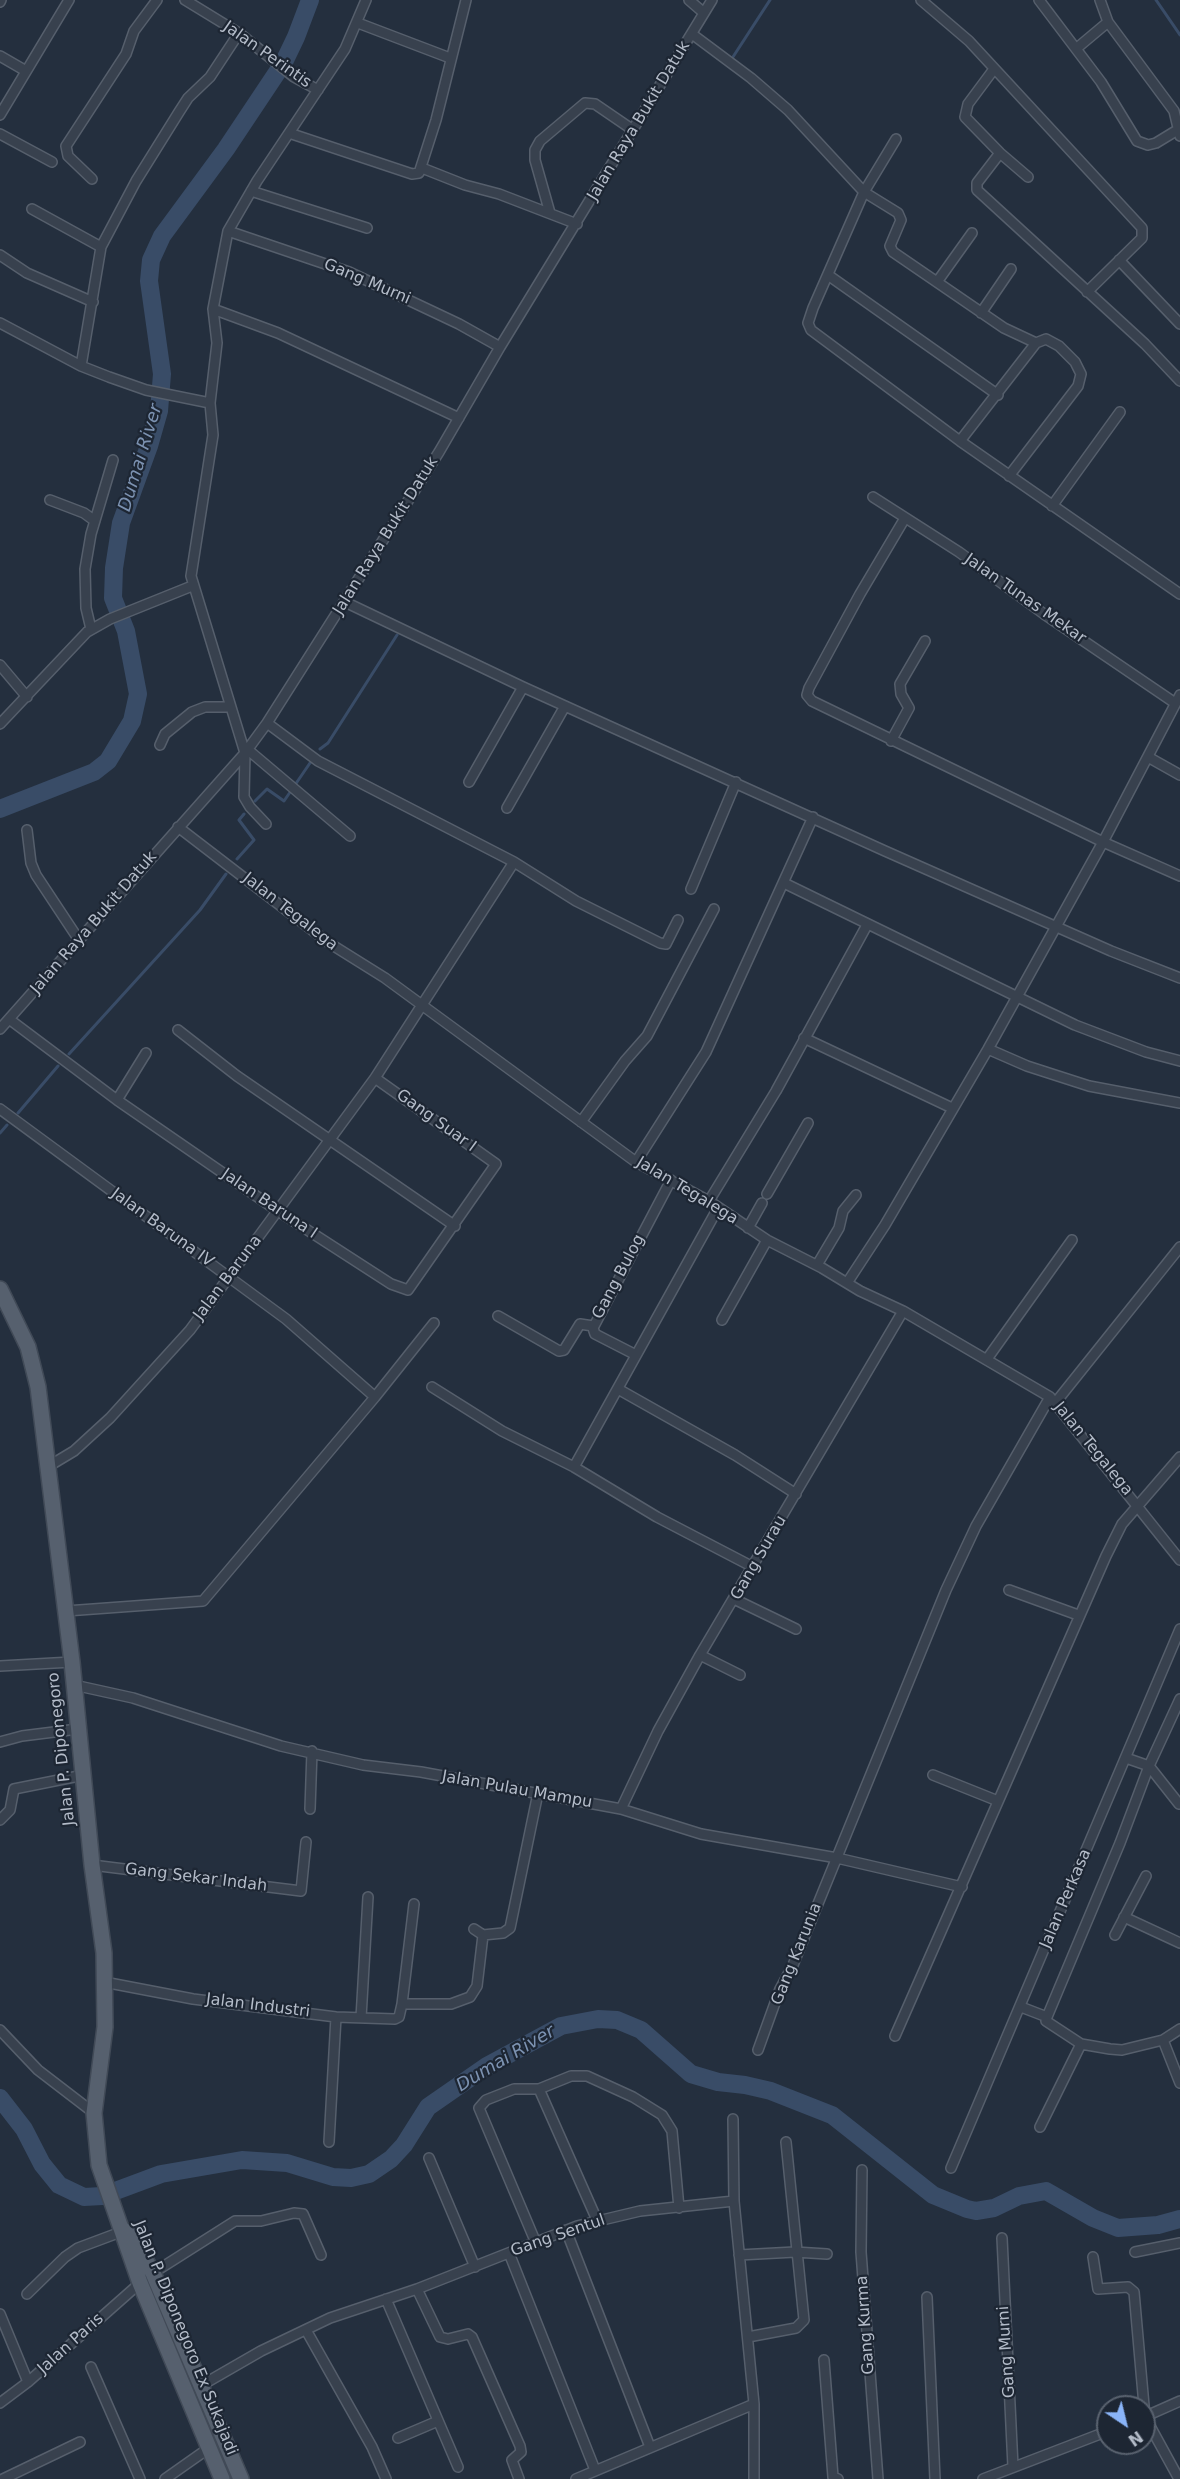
<!DOCTYPE html>
<style>
body{margin:0}
#map{position:relative;width:1180px;height:2479px;overflow:hidden;background:#242f3e;font-family:"DejaVu Sans",sans-serif}
canvas{display:block}
.north{position:absolute;left:1096px;top:2395px;width:60px;height:60px;box-sizing:border-box;background:#1d2633;border:2px solid #59626f;border-radius:50%;rotate:145deg;font-size:16px;font-weight:700;line-height:24px;text-align:center;color:#b4bcc9}
.north::after{content:'';display:block;margin:auto;width:21px;height:27px;background:#8ab4f8;clip-path:polygon(50% 0,100% 100%,50% 72%,0 100%)}
</style>
<div id="map">
<canvas width="1180" height="2479"></canvas>
<div class="north">N</div>
</div>
<script>
const ctx = document.querySelector('canvas').getContext('2d');
ctx.lineJoin = 'round';
const shape = rows => new Path2D(rows.map(r => 'M' + r).join(''));
function strokePath(path, color, width, dash) { ctx.strokeStyle = color; ctx.lineWidth = width; ctx.lineCap = dash ? 'butt' : 'round'; ctx.setLineDash(dash || []); ctx.stroke(path); }
function label(font, color, halo, rows, align = 'center') {
  ctx.font = font + ' "DejaVu Sans",sans-serif'; ctx.lineWidth = 4.5; ctx.setLineDash([]); ctx.textBaseline = 'middle'; ctx.strokeStyle = halo; ctx.fillStyle = color; for (const [text, x, y, turn = 0] of rows) {
    ctx.save(); ctx.translate(x, y); ctx.rotate((+turn || 0) * Math.PI / 180); ctx.textAlign = isNaN(turn) ? turn : align; if (halo) ctx.strokeText(text, 0, 0); ctx.fillText(text, 0, 0); ctx.restore();
  }
}
strokePath(shape([
 [1156,0,1180,35],
 [731,60,770,0],
 [320,749,328,743,397,635],
 [255,801,267,789,284,801,310,763],
 [237,859,254,840,239,820,244,814],
 [69,1054,200,910,226,874],
 [18,1113,58,1066],
 [0,1133,7,1125]
]), '#394c67', 3);
strokePath(shape([
 [0,809,94,772,108,761,132,721,138,694,126,631,113,598,114,568,121,523,149,446,159,411,162,374,149,281,151,260,162,236,226,149,284,62,296,37,310,0],
 [0,2098,24,2129,42,2164,59,2185,84,2197,102,2196,161,2174,242,2160,287,2163,333,2177,351,2178,369,2174,391,2159,404,2145,428,2107,487,2066,561,2026,598,2019,617,2020,641,2030,691,2074,718,2082,745,2085,771,2091,832,2115,933,2195,967,2209,976,2211,994,2208,1019,2196,1046,2191,1093,2218,1118,2228,1158,2225,1180,2219]
]), '#394c67', 18);
const minor = shape([
 [185,0,239,33,294,77,318,90],
 [689,0,704,13],
 [921,0,969,41,1142,228,1142,238,1087,292],
 [1039,0,1101,82,1137,141,1148,145,1156,143,1179,129],
 [1100,0,1108,22,1174,111,1180,136],
 [0,2,1,0],
 [358,23,450,58],
 [692,34,751,78,788,110,864,192,898,213,901,220,890,246,893,252,1004,328,1036,343,1046,339,1059,346,1075,362,1081,374,1078,386,1009,476],
 [1077,48,1108,22],
 [0,56,26,71],
 [994,69,968,104,965,117,1000,153,1028,177],
 [0,115,69,0],
 [289,133,412,174,419,173,436,120,466,0],
 [0,134,52,162],
 [896,139,864,192,813,308,808,323,811,330,960,441,1180,594],
 [1000,153,977,183,977,190,1145,344,1180,381],
 [422,168,465,185,499,194,577,224],
 [92,179,68,156,66,146,126,54,134,31,157,0],
 [251,191,367,228],
 [32,209,101,247],
 [550,213,535,160,535,150,540,141,585,103,595,104,633,130],
 [228,231,349,272,459,324,500,347],
 [0,255,27,273,93,302],
 [1119,260,1180,324],
 [828,275,998,395],
 [937,282,972,233],
 [213,309,278,333,459,418],
 [981,313,1011,269],
 [0,323,81,366,109,377,146,390,210,403],
 [81,366,101,247,136,181,179,112,188,98,210,77,239,33],
 [960,441,1036,343],
 [873,497,959,552,1044,614,1175,703],
 [50,500,84,513,95,521],
 [1052,506,1120,412],
 [905,518,860,594,809,688,807,695,812,701,1103,842,1180,876],
 [345,602,523,687,885,851,1111,951,1180,978],
 [91,629,86,608,85,569,91,534,113,460],
 [0,665,27,697],
 [267,723,318,761,514,862,576,901,660,943,666,944,678,920],
 [0,724,87,632,110,619,192,586],
 [891,741,909,708,901,694,900,684,925,641],
 [160,745,165,734,192,712,205,707,231,707],
 [247,749,350,836],
 [1148,757,1180,775],
 [469,782,523,687],
 [507,808,565,706],
 [266,824,250,807,244,797,245,753,191,576,213,435,210,403,217,343,213,309,228,231,257,181,345,49,366,0],
 [178,827,329,943,385,978,636,1162,709,1201,767,1240,822,1268,860,1291,903,1311,1050,1397,1180,1560],
 [27,830,31,863,36,875,79,940],
 [784,883,1075,1025,1146,1052,1180,1061],
 [691,889,736,782],
 [9,1019,117,1100,278,1211,391,1284,408,1290,496,1164,375,1078],
 [0,1029,245,753,267,723,439,452,500,347,712,0],
 [178,1030,237,1076,455,1226],
 [804,1038,952,1108],
 [988,1049,1027,1066,1089,1086,1180,1103],
 [117,1100,146,1053],
 [0,1109,286,1319,375,1397],
 [581,1122,625,1061,647,1036,714,909],
 [636,1162,706,1052,813,817],
 [767,1194,808,1123],
 [709,1201,776,1091,867,925],
 [748,1228,762,1203],
 [817,1265,839,1228,843,1211,856,1195],
 [847,1283,885,1225,988,1049,1103,842,1180,695],
 [498,1316,559,1351,564,1350,580,1324,593,1326],
 [722,1320,767,1240],
 [636,1355,595,1334,593,1328,671,1180],
 [987,1359,1072,1240],
 [432,1387,502,1431,574,1467,657,1517,753,1567],
 [618,1389,735,1455,796,1494],
 [1056,1402,1180,1247],
 [49,1466,74,1451,110,1418,190,1330,375,1078,514,862],
 [574,1467,718,1208],
 [1009,1590,1078,1615],
 [734,1599,796,1629],
 [66,1611,203,1601,375,1397,434,1323],
 [700,1655,740,1675],
 [0,1666,72,1662],
 [74,1685,133,1698,281,1746,363,1765,421,1772,621,1809,701,1834,837,1858,962,1887],
 [0,1742,22,1736,78,1729],
 [1126,1758,1149,1766,1179,1804],
 [933,1775,998,1801],
 [310,1809,312,1751],
 [621,1809,658,1731,700,1655,903,1311],
 [0,1820,10,1810,14,1789,84,1775],
 [92,1865,301,1891,306,1842],
 [1124,1917,1180,1943],
 [474,1929,483,1935,503,1933,510,1928,538,1793],
 [1115,1935,1146,1876],
 [104,1982,193,1999,336,2017,395,2019,399,2017,402,2004,414,1904],
 [402,2004,451,2004,470,1997,477,1986,483,1935],
 [1021,2007,1047,2017,1046,2021,1081,2044,1110,2049,1122,2050,1163,2040,1180,2029],
 [1047,2017,1120,1843,1149,1766,1180,1699],
 [361,2018,368,1897],
 [0,2030,38,2070,94,2113],
 [895,2036,1106,1556,1122,1524,1180,1457],
 [1163,2040,1180,2083],
 [758,2050,780,1989,793,1965,946,1590,976,1526,1050,1397],
 [539,2089,597,2220],
 [733,2119,734,2201],
 [1040,2127,1081,2044],
 [329,2142,336,2017],
 [429,2158,475,2267],
 [951,2168,1180,1629],
 [862,2170,861,2252,878,2479],
 [566,2230,650,2447],
 [1002,2238,1013,2467],
 [536,2243,479,2108,486,2100,514,2089,539,2089,571,2076,587,2076,633,2097,662,2115,672,2131,679,2208],
 [1135,2252,1180,2243],
 [509,2253,595,2470],
 [739,2255,795,2252,827,2254],
 [1093,2257,1098,2289,1128,2287,1134,2292,1145,2417,1179,2479],
 [153,2273,235,2221,261,2221,294,2213,303,2214,321,2255],
 [417,2289,440,2337,448,2339,468,2334,472,2337,520,2446,521,2452,512,2460,519,2479],
 [27,2294,65,2257,78,2248,126,2230],
 [927,2297,935,2479],
 [386,2299,458,2467],
 [0,2314,28,2382],
 [306,2330,372,2447,386,2479],
 [748,2337,796,2328,804,2320,786,2142],
 [824,2360,833,2477,838,2479],
 [91,2367,140,2479],
 [202,2385,261,2351,330,2318,417,2289,577,2226,640,2211,734,2201,754,2404,754,2479],
 [0,2403,28,2382,140,2283],
 [1144,2417,1180,2401],
 [398,2438,438,2421],
 [3,2479,80,2442],
 [165,2479,209,2448],
 [576,2479,754,2404],
 [983,2479,1108,2431]
]);
const primary = shape([
 [0,1289,28,1347,38,1387,72,1662,92,1865,104,1953,105,2027,94,2113,99,2165,140,2283,222,2479],
 [129,2231,153,2273,241,2479]
]);
strokePath(minor, '#565f6c', 12);
strokePath(primary, '#414a57', 18);
strokePath(minor, '#38414e', 9);
strokePath(primary, '#56606e', 15);
label('16px', '#b4bcc9', '#1d2633', [
 ["Jalan Perintis",267,55,35],
 ["Jalan Raya Bukit Datuk",639,121,-59],
 ["Gang Murni",367,282,23],
 ["Jalan Raya Bukit Datuk",386,536,-58],
 ["Jalan Tunas Mekar",1025,599,35],
 ["Jalan Tegalega",290,912,38],
 ["Jalan Raya Bukit Datuk",94,923,-49],
 ["Gang Suar I",436,1121,36],
 ["Jalan Tegalega",687,1191,31],
 ["Jalan Baruna I",269,1204,34],
 ["Jalan Baruna IV",162,1228,36],
 ["Gang Bulog",619,1277,-62],
 ["Jalan Baruna",228,1278,-53],
 ["Jalan Tegalega",1093,1449,51],
 ["Gang Surau",759,1558,-60],
 ["Jalan P. Diponegoro",62,1749,-96],
 ["Jalan Pulau Mampu",517,1790,10],
 ["Gang Sekar Indah",196,1878,7],
 ["Jalan Perkasa",1066,1899,-67],
 ["Gang Karunia",797,1954,-68],
 ["Jalan Industri",258,2006,7],
 ["Gang Sentul",558,2236,-19],
 ["Gang Kurma",866,2325,-94],
 ["Jalan P. Diponegoro Ex Sukajadi",185,2338,68],
 ["Jalan Paris",71,2344,-42],
 ["Gang Murni",1007,2352,-94]
]);
label('italic 18px', '#7c92b1', '#1d2633', [
 ["Dumai River",141,458,-73],
 ["Dumai River",506,2059,-31]
]);
</script>
